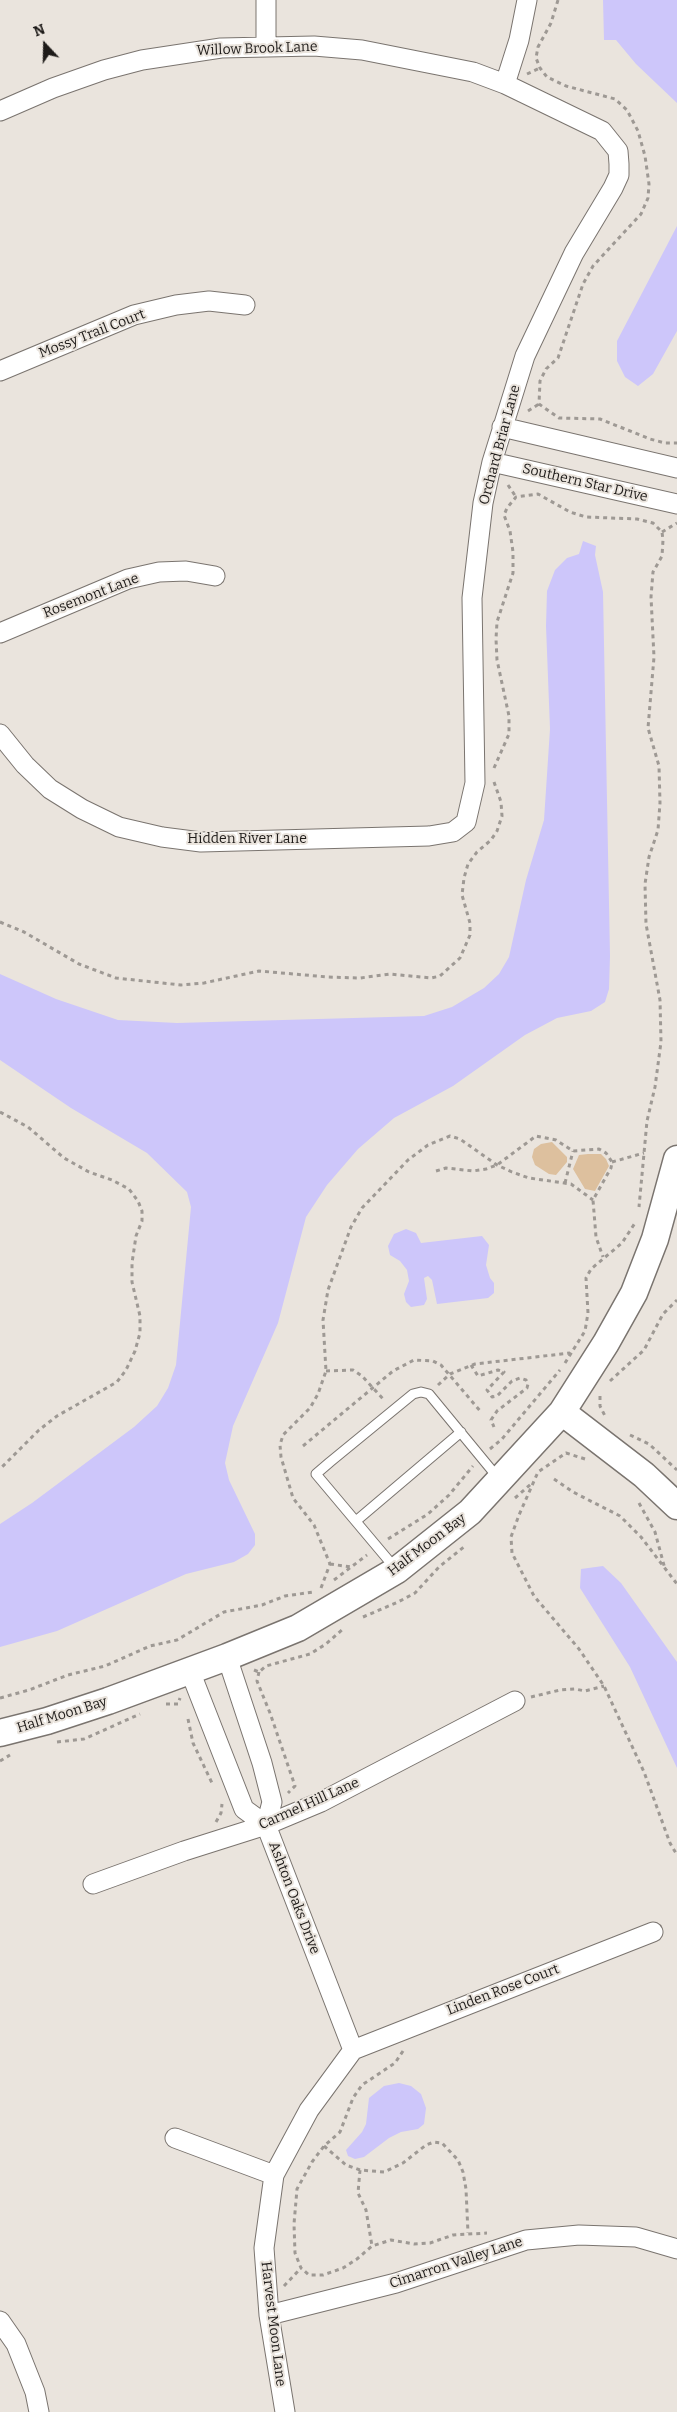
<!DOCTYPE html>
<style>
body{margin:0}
#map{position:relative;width:677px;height:2412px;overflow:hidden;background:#eae4dd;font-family:Bitter,serif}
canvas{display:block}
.north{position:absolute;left:20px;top:20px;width:50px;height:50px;-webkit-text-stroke:4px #eae4dd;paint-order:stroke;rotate:339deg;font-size:14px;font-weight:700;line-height:20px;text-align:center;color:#1e1b19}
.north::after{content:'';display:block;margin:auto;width:18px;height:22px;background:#1e1b19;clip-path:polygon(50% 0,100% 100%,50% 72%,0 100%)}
</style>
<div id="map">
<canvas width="677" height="2412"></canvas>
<div class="north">N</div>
</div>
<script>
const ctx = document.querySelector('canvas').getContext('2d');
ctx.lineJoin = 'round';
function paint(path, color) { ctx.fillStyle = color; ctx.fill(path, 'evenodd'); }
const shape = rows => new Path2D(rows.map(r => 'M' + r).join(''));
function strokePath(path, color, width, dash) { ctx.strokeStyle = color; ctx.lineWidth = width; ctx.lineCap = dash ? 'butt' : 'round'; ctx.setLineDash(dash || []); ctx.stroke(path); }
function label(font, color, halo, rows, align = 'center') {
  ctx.font = font + ' Bitter,serif'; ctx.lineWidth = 4; ctx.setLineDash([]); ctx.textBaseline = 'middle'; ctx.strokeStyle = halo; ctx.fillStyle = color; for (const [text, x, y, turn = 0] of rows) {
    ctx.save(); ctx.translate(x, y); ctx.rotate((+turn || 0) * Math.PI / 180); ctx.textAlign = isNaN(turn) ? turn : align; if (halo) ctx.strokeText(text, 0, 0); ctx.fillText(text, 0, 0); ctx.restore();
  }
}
paint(shape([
 [552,1142,567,1157,567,1162,556,1175,549,1174,535,1165,532,1157,534,1149,541,1144],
 [588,1154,601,1154,606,1159,609,1166,595,1191,585,1189,573,1169,579,1155]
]), '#ddc09e');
paint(shape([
 [603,0,677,0,677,103,636,64,616,40,604,40],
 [677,226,677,331,653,374,638,386,625,377,617,361,617,341],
 [583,541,596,546,595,555,603,592,610,956,609,989,605,1002,591,1011,557,1018,525,1035,453,1086,394,1118,358,1149,327,1185,306,1217,278,1323,233,1426,225,1463,229,1480,255,1534,255,1545,248,1554,234,1562,186,1574,57,1631,0,1647,0,1524,32,1503,134,1427,157,1406,168,1388,176,1365,191,1207,187,1192,147,1153,71,1108,0,1060,0,974,56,999,118,1020,177,1023,424,1016,452,1007,484,988,499,974,509,957,526,880,544,820,550,729,546,626,547,591,555,570,567,558,579,554],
 [406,1229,416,1233,421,1243,482,1236,489,1245,486,1265,490,1278,494,1283,494,1293,488,1298,437,1304,432,1280,428,1276,424,1278,427,1299,424,1305,411,1307,406,1302,404,1294,409,1281,407,1270,400,1261,390,1255,388,1246,394,1234],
 [603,1566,621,1583,677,1662,677,1768,630,1667,580,1588,581,1569],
 [399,2083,411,2086,421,2094,426,2108,424,2124,418,2129,401,2132,389,2138,364,2157,355,2159,348,2156,346,2150,362,2132,366,2124,369,2098,384,2086]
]), '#cdc6fa');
const lane = shape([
 [356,1521,461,1432],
 [395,1568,316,1474,330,1462,413,1394,421,1392,429,1394,499,1479]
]);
const street = shape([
 [266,46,266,0],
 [505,84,519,40,527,0],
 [0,111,53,88,104,70,142,60,221,48,314,46,362,50,473,72,505,84,602,131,618,151,619,164,619,175,613,188,574,253,525,356,492,462,483,503,472,598,475,783,466,822,453,832,429,836,201,842,162,837,119,827,82,809,50,789,25,765,0,734],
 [0,371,134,315,176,305,209,301,245,305],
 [502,427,677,468],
 [492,462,677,504],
 [0,633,128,579,159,572,186,571,215,576],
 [227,1657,262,1763,272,1802,266,1825],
 [190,1671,244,1809,266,1825,353,2050],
 [93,1884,184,1851,266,1825,321,1802,515,1701],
 [353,2050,653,1932],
 [175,2138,274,2175],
 [269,2315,396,2283,526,2240,579,2235,636,2237,677,2249],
 [0,2321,16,2344,35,2392,39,2412],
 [285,2412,269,2315,264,2248,274,2175,309,2110,353,2050]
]);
const secondary = shape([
 [562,1412,644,1475,677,1506],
 [0,1733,47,1721,108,1701,227,1657,298,1628,397,1570,470,1512,562,1412,606,1343,634,1293,655,1239,677,1159]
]);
strokePath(lane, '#7a746f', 11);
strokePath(street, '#7a746f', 21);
strokePath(secondary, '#7a746f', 29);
strokePath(shape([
 [558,0,551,23,538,47,536,58,540,68,547,77,566,86,615,99,627,110,638,131,645,156,649,184,648,198,641,214,593,266,583,284,558,358,546,369,540,381,539,404,559,418,600,419,650,439,665,443,677,443],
 [527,74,540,68],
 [528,411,539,404],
 [508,485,516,497],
 [662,532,677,523],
 [494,768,509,734,509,716,497,660,496,639,497,622,513,573,513,552,510,531,504,515,507,508,516,497,538,494,570,512,586,517,637,519,653,523,662,532,663,540,662,556,653,572,651,597,654,657,648,728,659,766,660,803,658,830,649,857,645,884,646,924,660,1000,661,1042,655,1087,647,1121,639,1207],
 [0,922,24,932,79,964,116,978,181,985,204,983,259,971,328,977,360,978,390,974,431,978,440,976,460,958,470,935,470,923,462,895,464,878,468,864,477,852,491,840,497,831,502,816,501,802,494,782],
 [0,1112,28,1127,64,1158,89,1172,112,1180,129,1189,138,1201,142,1211,142,1221,136,1236,132,1263,132,1282,140,1316,140,1333,135,1351,126,1370,117,1382,57,1416,39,1430,0,1469],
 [612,1162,644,1153],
 [436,1171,446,1168,473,1171,486,1169,497,1165,536,1136,556,1140,573,1151,599,1149,606,1153,612,1162,611,1168,593,1200,596,1237,603,1257],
 [565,1183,573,1151],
 [565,1363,585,1331,588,1313,586,1278,591,1269,622,1243,635,1223],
 [471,1365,478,1376,498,1370,504,1372,487,1390,492,1397,497,1396,512,1381,520,1378,526,1380,528,1384,527,1388,497,1411,491,1420,494,1427],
 [326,1371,353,1370,362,1376,385,1401],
 [610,1381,644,1350,663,1314,677,1300],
 [438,1385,450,1374,475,1364,570,1353],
 [600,1396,600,1406,605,1416],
 [630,1435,649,1444,677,1470],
 [303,1446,393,1371,414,1360,433,1361,441,1365,481,1412],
 [490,1449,502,1439,560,1370],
 [585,1459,566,1453,538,1472,519,1515,511,1537,512,1553,534,1596,579,1649,604,1686,644,1772,670,1843,677,1855],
 [554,1479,573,1492,620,1516,641,1537,677,1584],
 [515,1498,531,1484],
 [639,1503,655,1532,665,1569],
 [388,1539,428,1514,449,1495,473,1466],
 [330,1564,351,1567],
 [334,1580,367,1555],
 [321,1588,330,1564,314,1525,293,1498,281,1457,280,1445,283,1435,310,1408,318,1394,326,1371,323,1320,328,1290,351,1227,362,1208,408,1160,428,1145,450,1136,460,1139,497,1165,512,1172,529,1178,571,1184,593,1200],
 [363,1617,398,1602,415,1593,439,1567,465,1546],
 [254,1670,259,1672,266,1666,310,1654,326,1644,343,1629],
 [259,1672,257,1681,270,1713,295,1786,288,1793],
 [531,1697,560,1690,575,1689,585,1691,604,1686],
 [0,1698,29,1690,68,1675,105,1666,150,1646,177,1640,224,1612,262,1605,285,1596,313,1592],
 [166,1704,178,1704,180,1698],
 [188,1719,193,1743,212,1783],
 [57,1742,84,1739,140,1714],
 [0,1761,10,1755],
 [216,1822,221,1813,222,1804],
 [403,2051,395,2063,362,2085,353,2098,340,2132,324,2146,312,2162,297,2189,294,2224,295,2253,301,2268,309,2275,323,2275,343,2268,357,2259,372,2246,391,2240,414,2244,430,2243,453,2235,487,2233],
 [324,2146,346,2165,360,2170,384,2172,403,2163,426,2145,434,2142,442,2143,458,2160,463,2172,466,2189,468,2233],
 [360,2170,358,2193,366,2210,372,2246],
 [284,2286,301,2268]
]), '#9e9994', 3, [4, 4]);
strokePath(lane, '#fff', 9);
strokePath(street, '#fff', 19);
strokePath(secondary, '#fff', 26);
label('14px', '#1e1b19', '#eae4dd', [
 ["Willow Brook Lane",257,49,-2],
 ["Mossy Trail Court",92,334,-21],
 ["Orchard Briar Lane",500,445,-75],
 ["Southern Star Drive",585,483,13],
 ["Rosemont Lane",91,596,-21],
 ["Hidden River Lane",247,839],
 ["Half Moon Bay",427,1545,-37],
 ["Half Moon Bay",62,1715,-17],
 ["Carmel Hill Lane",309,1804,-24],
 ["Ashton Oaks Drive",294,1898,69],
 ["Linden Rose Court",503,1990,-21],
 ["Cimarron Valley Lane",456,2263,-18],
 ["Harvest Moon Lane",273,2324,83]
]);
</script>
